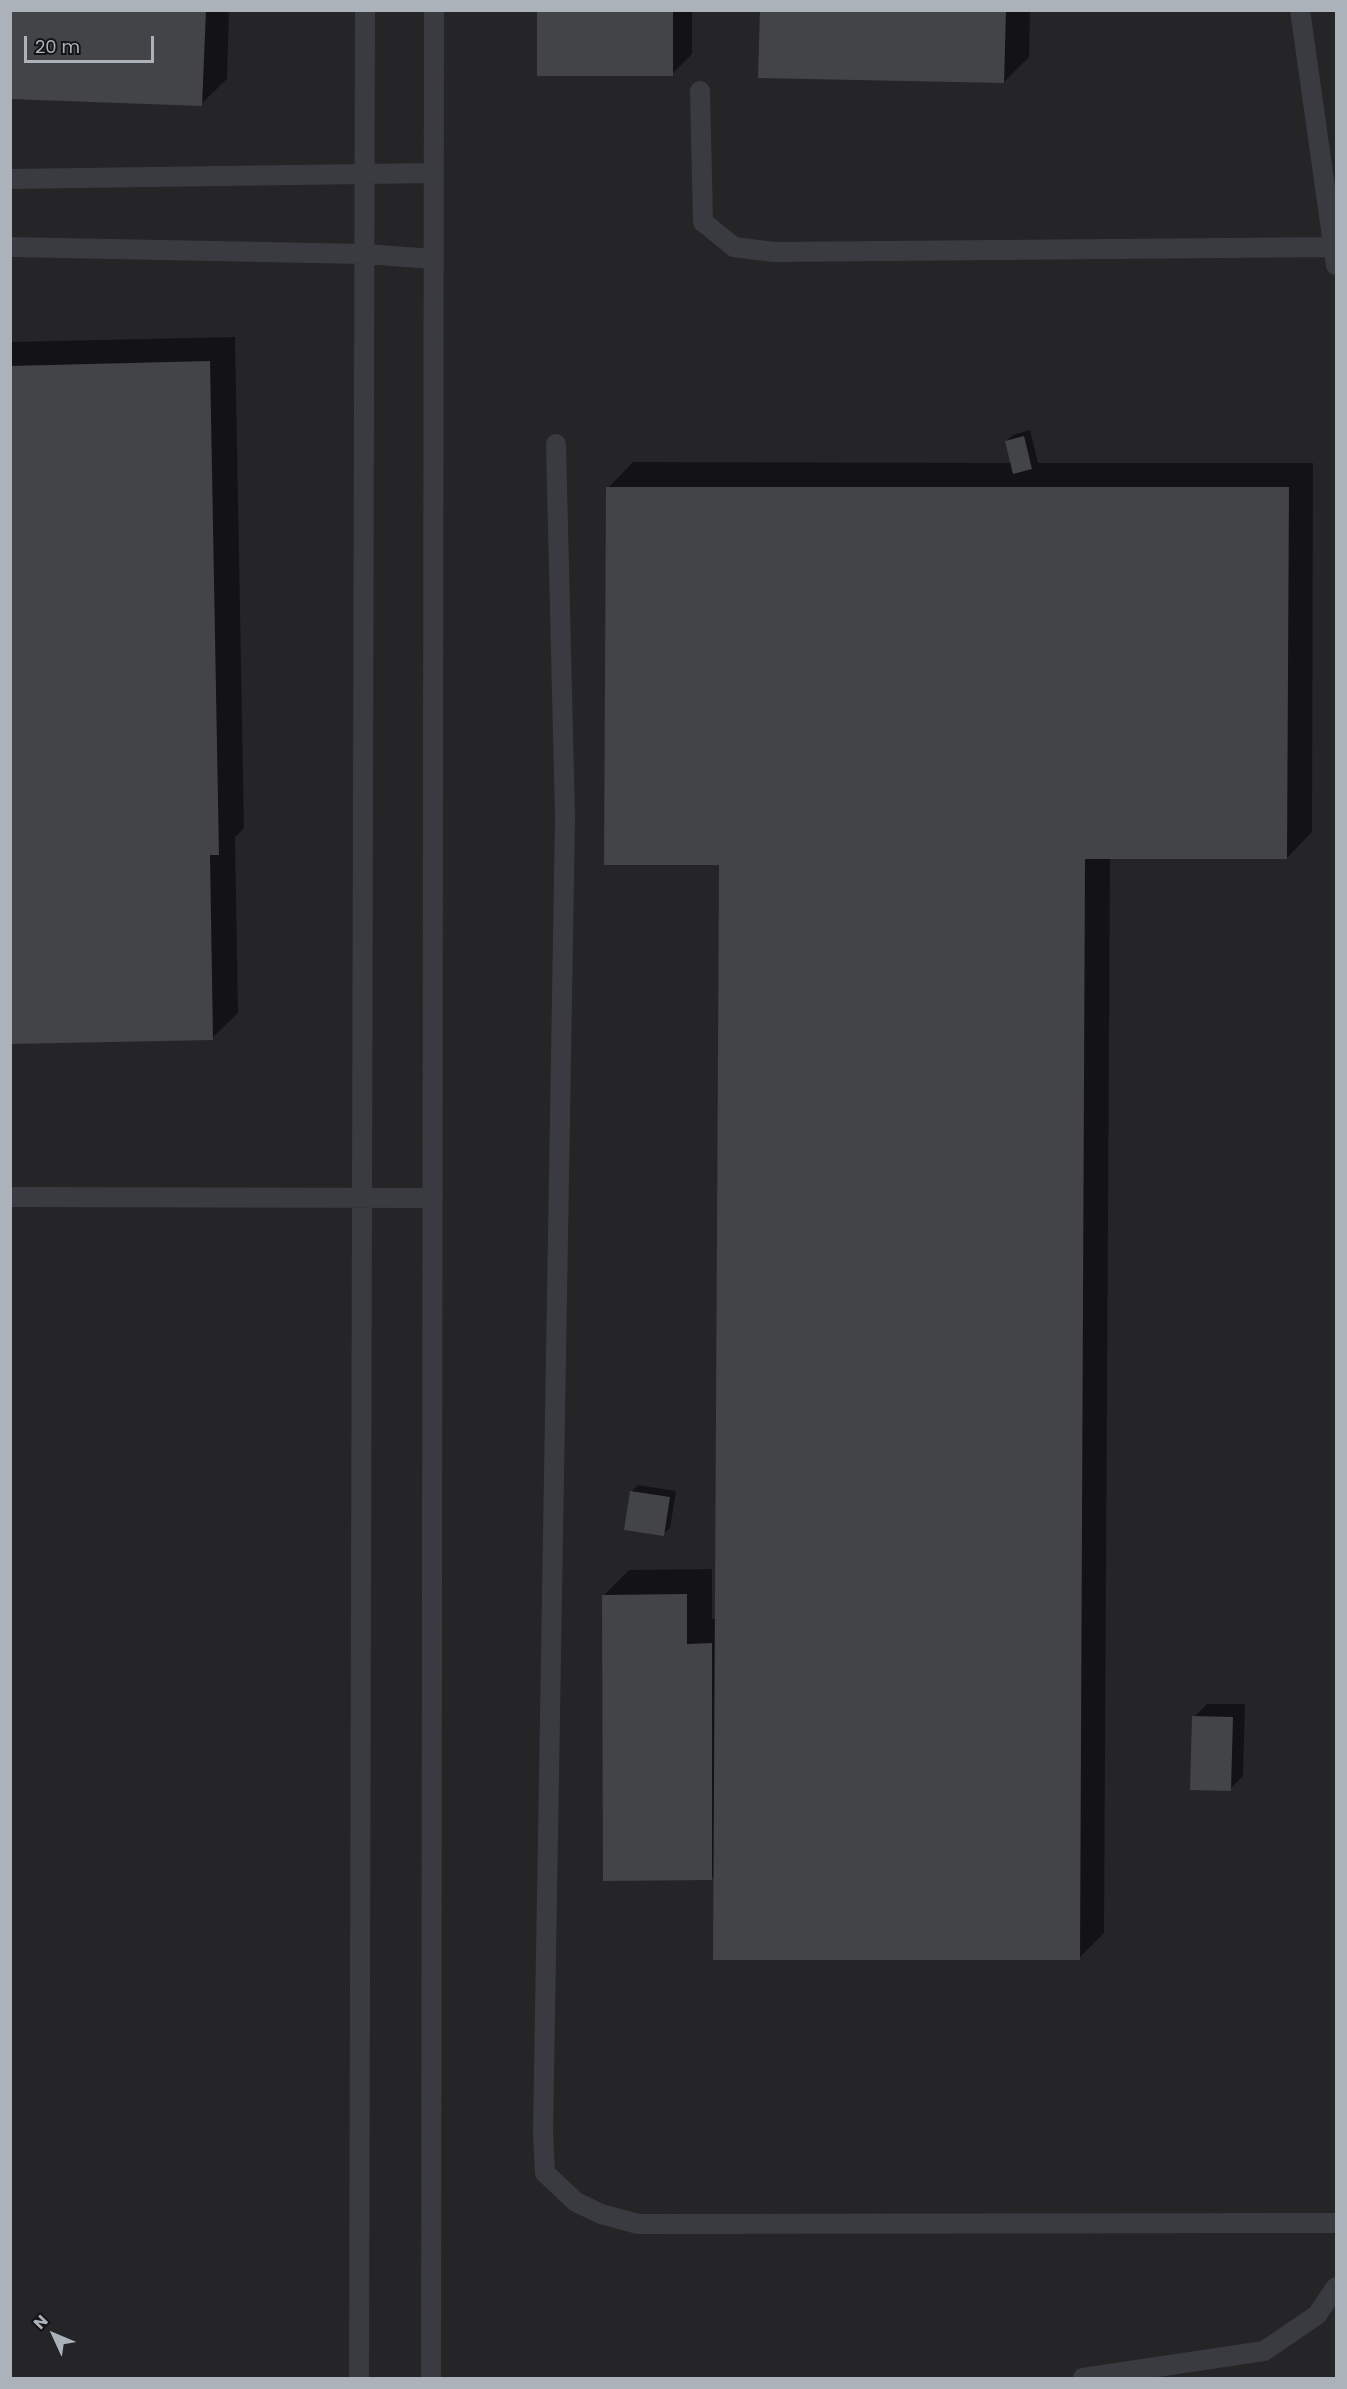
<!DOCTYPE html>
<style>
body{margin:0}
#map{position:relative;width:1347px;height:2389px;overflow:hidden;background:#19191b;font-family:Poppins,sans-serif}
canvas{display:block}
.frame{position:absolute;inset:0;border:12px solid #abb2ba;pointer-events:none}
.north{position:absolute;left:24px;top:2305px;width:60px;height:60px;-webkit-text-stroke:4px #141416;paint-order:stroke;rotate:314deg;font-size:16px;font-weight:700;line-height:24px;text-align:center;color:#abb2ba}
.north::after{content:'';display:block;margin:auto;width:21px;height:27px;background:#abb2ba;clip-path:polygon(50% 0,100% 100%,50% 72%,0 100%)}
.scale{position:absolute;left:24px;top:36px;width:130px;height:27px;box-sizing:border-box;border:3px solid #abb2ba;border-top:0;padding-left:8px;font-size:18px;line-height:21px;white-space:nowrap;color:#abb2ba;-webkit-text-stroke:4px #141416;paint-order:stroke}
</style>
<div id="map">
<canvas width="1347" height="2389"></canvas>
<div class="frame"></div>
<div class="north">N</div>
<div class="scale">20 m</div>
</div>
<script>
const ctx = document.querySelector('canvas').getContext('2d');
ctx.lineJoin = 'round';
function paint(path, color) { ctx.fillStyle = color; ctx.fill(path, 'evenodd'); }
const shape = rows => new Path2D(rows.map(r => 'M' + r).join(''));
function strokePath(path, color, width, dash) { ctx.strokeStyle = color; ctx.lineWidth = width; ctx.lineCap = dash ? 'butt' : 'round'; ctx.setLineDash(dash || []); ctx.stroke(path); }
paint(shape([
 [11,11,1336,11,1336,2378,11,2378]
]), '#252528');
paint(shape([
 [10,10,229,10,227,79,201,104],
 [539,10,692,10,692,54,672,74],
 [761,10,1030,10,1029,57,1004,82],
 [235,337,244,828,235,837,238,1013,212,1038,10,1043,10,342],
 [1030,430,1038,463,1313,463,1312,832,1287,858,1110,858,1104,1933,1079,1958,715,1874,712,1878,603,1596,629,1570,712,1569,712,1619,717,1619,721,864,608,488,633,462,1011,463,1006,441,1013,435],
 [638,1485,676,1491,670,1528,663,1534,631,1492],
 [1207,1704,1245,1704,1243,1776,1230,1789,1194,1717]
]), '#0007');
paint(shape([
 [10,10,206,10,202,106,10,99],
 [537,10,673,10,673,76,537,76],
 [760,10,1006,10,1004,83,758,78],
 [210,361,219,855,210,855,213,1040,10,1044,10,366],
 [1024,436,1032,469,1013,474,1005,441],
 [606,487,1289,487,1287,859,1085,859,1080,1960,713,1960,719,865,604,865],
 [630,1491,670,1497,664,1536,624,1530],
 [687,1594,687,1644,712,1643,712,1880,603,1881,602,1595],
 [1192,1716,1233,1717,1231,1791,1190,1790]
]), '#434448');
strokePath(shape([
 [1300,10,1336,265],
 [700,91,703,222,734,247,774,252,1335,247],
 [10,179,434,173],
 [10,247,364,254,434,259],
 [556,444,565,817,543,2133,545,2173,576,2202,601,2214,638,2224,1336,2223],
 [10,1197,433,1198],
 [359,2378,365,10],
 [431,2378,434,10],
 [1083,2378,1264,2351,1317,2315,1336,2287]
]), '#3a3b40', 20);
</script>
